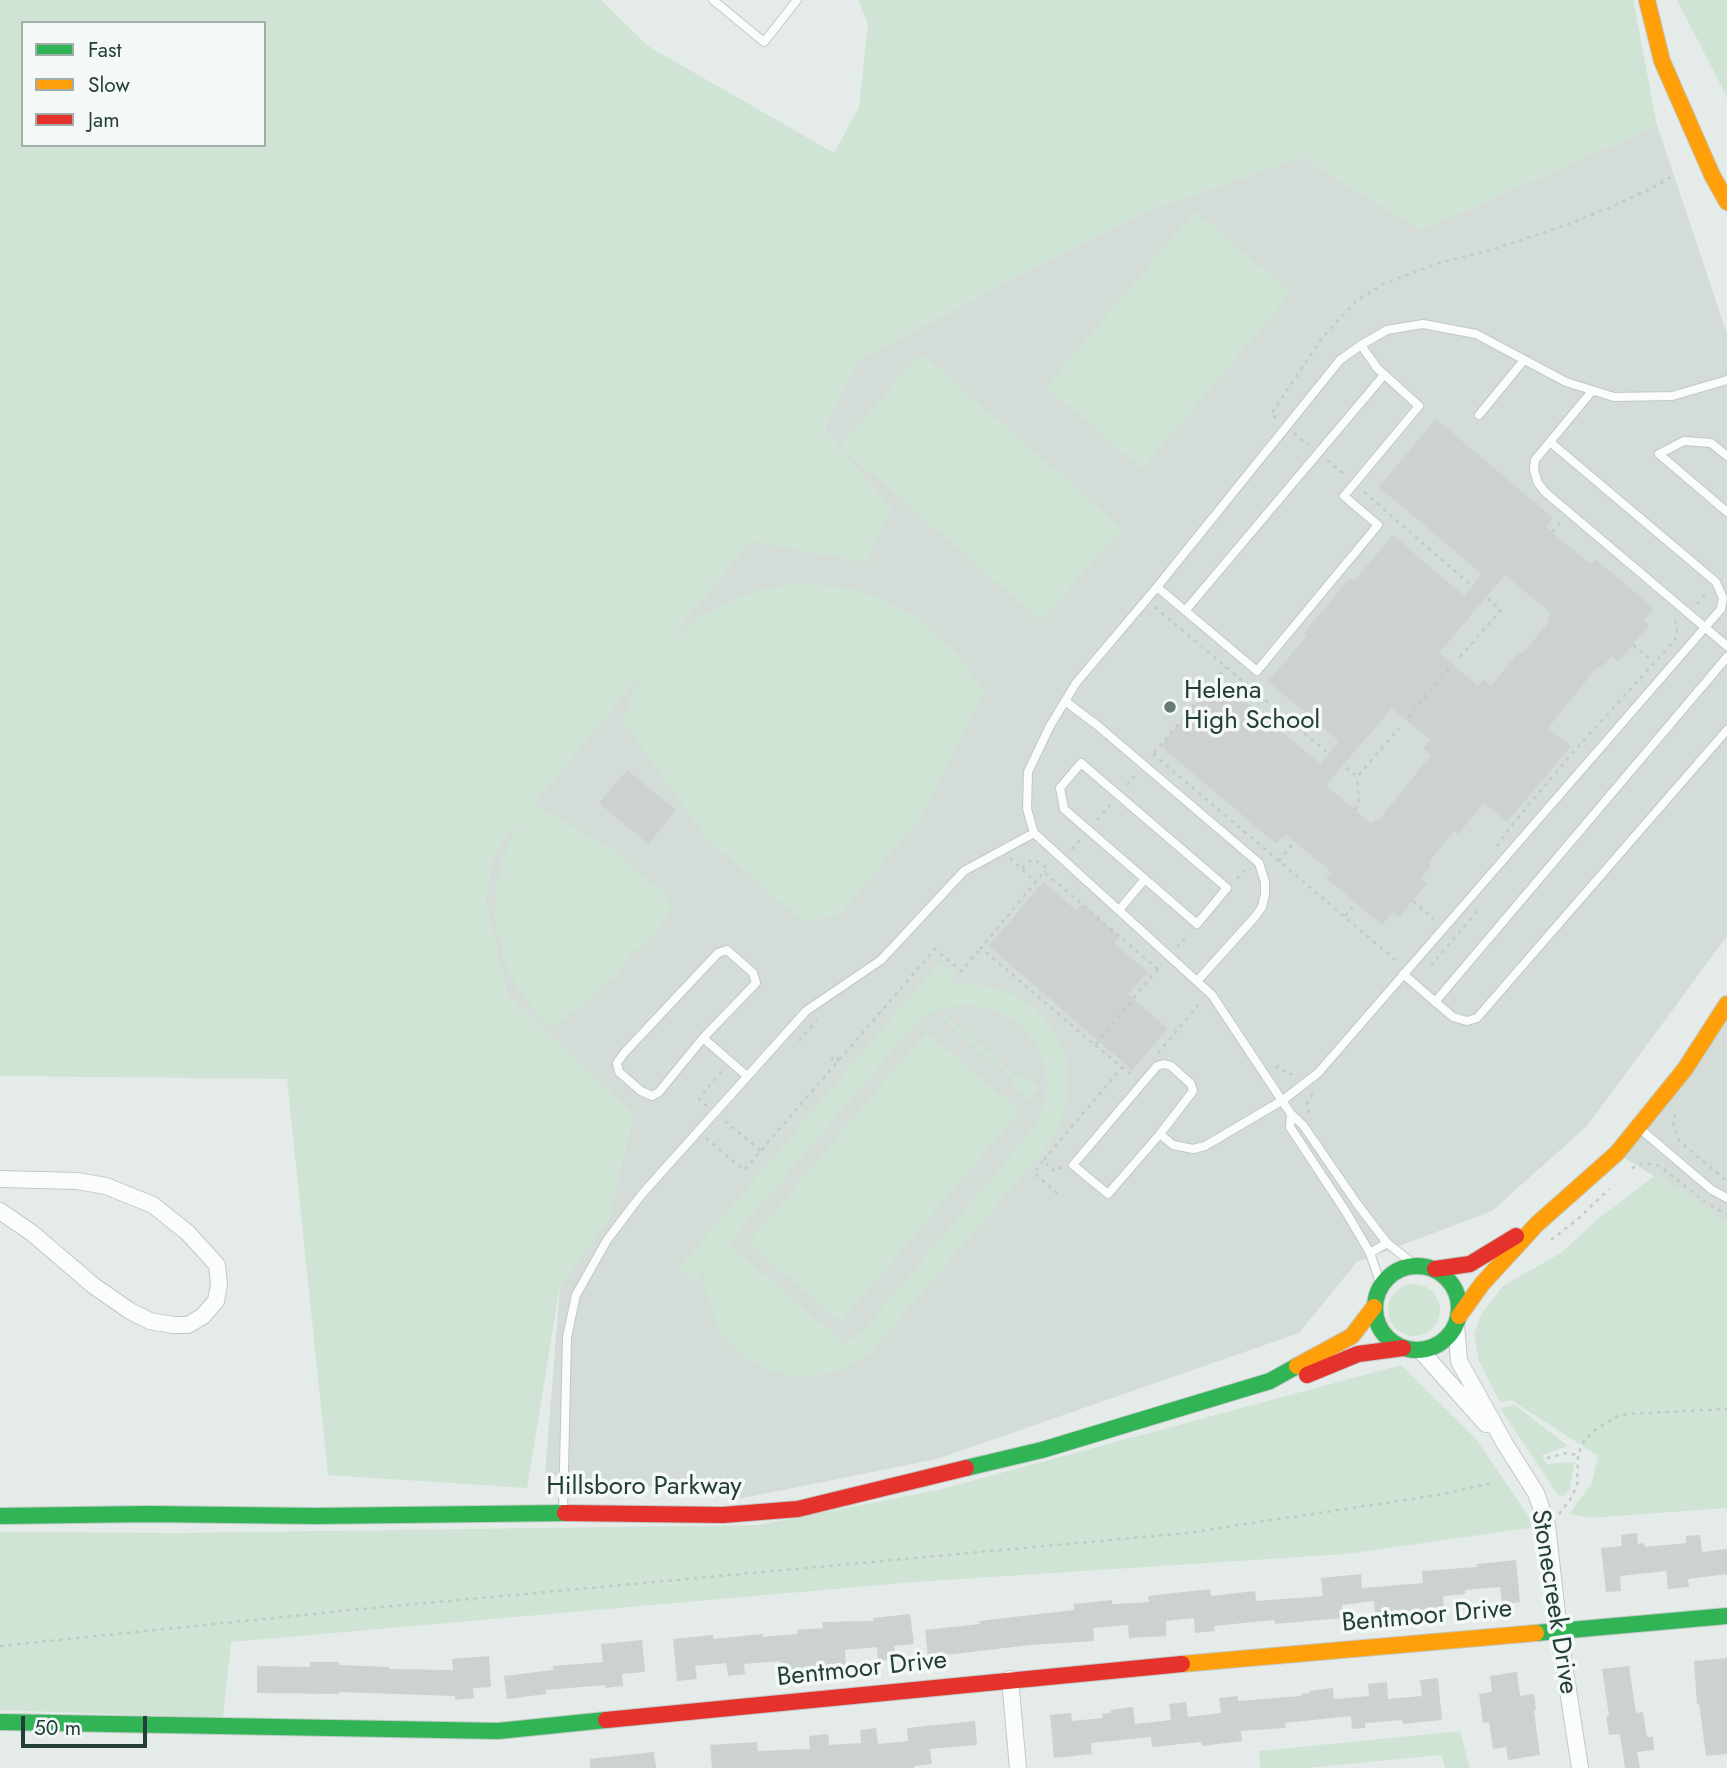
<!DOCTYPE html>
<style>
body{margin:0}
#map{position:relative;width:1727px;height:1768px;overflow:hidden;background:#e5ebe8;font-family:Jost,sans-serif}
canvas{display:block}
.legend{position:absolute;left:21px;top:21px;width:245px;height:126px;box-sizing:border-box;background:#f4f9f7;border:2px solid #a0aeaa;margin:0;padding:9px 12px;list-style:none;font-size:21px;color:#233e37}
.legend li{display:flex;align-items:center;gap:14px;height:35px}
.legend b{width:35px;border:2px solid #a0aeaa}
.scale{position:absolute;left:21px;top:1716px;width:126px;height:32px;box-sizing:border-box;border:4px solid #233e37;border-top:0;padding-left:9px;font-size:21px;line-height:24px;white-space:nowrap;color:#233e37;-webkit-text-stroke:5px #f4f9f7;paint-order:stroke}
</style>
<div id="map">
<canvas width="1727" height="1768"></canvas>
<ul class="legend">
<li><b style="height:9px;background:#30b455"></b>Fast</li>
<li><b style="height:9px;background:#ff9f0a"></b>Slow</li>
<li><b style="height:9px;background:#e5322d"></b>Jam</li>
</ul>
<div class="scale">50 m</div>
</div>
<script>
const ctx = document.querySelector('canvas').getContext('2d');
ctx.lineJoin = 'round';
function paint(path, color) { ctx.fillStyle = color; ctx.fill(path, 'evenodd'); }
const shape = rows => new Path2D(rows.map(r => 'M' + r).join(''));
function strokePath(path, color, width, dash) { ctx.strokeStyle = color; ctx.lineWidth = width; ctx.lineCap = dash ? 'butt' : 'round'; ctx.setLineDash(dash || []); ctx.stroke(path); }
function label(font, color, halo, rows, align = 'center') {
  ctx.font = font + ' Jost,sans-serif'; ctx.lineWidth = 7; ctx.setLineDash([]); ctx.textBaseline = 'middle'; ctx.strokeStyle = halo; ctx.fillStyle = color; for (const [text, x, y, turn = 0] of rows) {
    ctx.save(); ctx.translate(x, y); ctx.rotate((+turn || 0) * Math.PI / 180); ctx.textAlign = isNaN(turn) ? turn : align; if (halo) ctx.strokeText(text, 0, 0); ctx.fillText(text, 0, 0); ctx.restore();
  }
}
paint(shape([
 [1657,125,1727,334,1727,936,1587,1126,1492,1211,1357,1262,1299,1333,937,1459,743,1498,545,1474,560,1286,609,1218,633,1115,507,995,485,899,494,852,750,541,891,509,824,429,859,359,1139,214,1302,157,1421,230],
 [1727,1004,1727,1222,1617,1153]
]), '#d4dcd8');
paint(shape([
 [0,0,601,0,648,46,834,153,859,107,868,24,858,0,1633,0,1657,125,1421,230,1302,157,1139,214,859,359,824,429,891,509,867,563,750,541,665,644,696,619,728,602,763,589,785,585,824,585,853,589,884,600,917,618,957,653,984,692,921,817,838,917,801,920,706,838,623,722,630,698,642,672,534,804,611,849,669,897,670,915,640,949,637,948,619,969,621,971,618,974,554,1028,538,1015,518,988,504,961,495,922,496,891,502,860,517,827,528,811,494,852,485,899,507,995,633,1115,609,1218,560,1286,527,1488,328,1475,287,1079,0,1076],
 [23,23,264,23,264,145,23,145],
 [1677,0,1727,0,1727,97],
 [1195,211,1291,293,1142,469,1046,387],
 [921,353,1122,528,1041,621,840,446],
 [940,961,956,975,949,985,976,984,1006,991,1033,1007,1045,1019,1054,1031,1066,1060,1068,1092,1061,1122,1045,1149,870,1353,843,1370,828,1374,797,1377,766,1369,739,1353,719,1329,707,1300,704,1273,696,1282,679,1268],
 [962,1005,987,1007,998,1011,1019,1024,1035,1042,1041,1054,1047,1078,1047,1090,1041,1114,1028,1135,865,1328,845,1344,731,1246,744,1225,908,1032,927,1016,938,1010],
 [946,1016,1018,1078,1023,1073,1040,1088,1029,1100,1012,1086,1015,1081,943,1019],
 [926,1032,1020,1111,841,1322,748,1243],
 [1657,1174,1727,1222,1727,1508,1589,1518,1569,1514,1592,1483,1598,1456,1511,1400,1500,1402,1479,1361,1474,1334,1481,1315,1503,1286,1561,1253,1598,1219],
 '1388 1310a26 26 0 1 1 52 0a26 26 0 1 1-52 0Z',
 [1401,1365,1476,1439,1536,1527,1346,1554,914,1582,231,1642,223,1718,0,1710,0,1532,180,1533,758,1525,938,1490],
 [1515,1405,1568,1446,1542,1455,1546,1464,1575,1462,1570,1488,1564,1496,1558,1495,1500,1408],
 [1460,1731,1470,1768,1445,1768,1441,1755,1306,1768,1260,1768,1259,1751]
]), '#cfe4d5');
paint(shape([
 [1436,419,1553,518,1546,527,1590,564,1595,559,1654,608,1644,620,1649,625,1618,662,1612,656,1601,669,1598,666,1548,728,1571,746,1507,822,1484,803,1458,834,1454,831,1428,863,1431,866,1421,878,1427,884,1399,917,1393,912,1382,925,1326,878,1331,872,1286,834,1276,844,1161,746,1218,678,1320,764,1339,741,1268,681,1307,636,1304,633,1350,578,1354,581,1393,535,1464,596,1482,574,1379,487],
 [1505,575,1552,614,1547,620,1549,622,1522,654,1519,652,1491,686,1483,679,1478,686,1439,653],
 [1392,708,1430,740,1423,748,1431,755,1379,820,1376,819,1371,824,1326,785],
 [627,770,676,810,648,844,599,803],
 [1043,882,1076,910,1082,904,1120,937,1114,943,1148,972,1128,994,1168,1029,1132,1070,989,946],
 [1637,1533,1638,1544,1644,1543,1645,1547,1686,1543,1686,1536,1700,1535,1702,1552,1727,1549,1727,1574,1688,1579,1689,1587,1668,1589,1666,1571,1620,1576,1621,1591,1606,1592,1601,1548,1622,1546,1621,1535],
 [1516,1560,1520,1602,1502,1604,1500,1587,1465,1590,1465,1594,1443,1596,1444,1609,1375,1614,1374,1601,1342,1605,1343,1618,1275,1624,1274,1620,1214,1626,1215,1631,1195,1633,1194,1618,1166,1621,1166,1636,1129,1638,1128,1625,1093,1628,1094,1641,1030,1645,928,1657,925,1630,980,1624,979,1621,1074,1610,1074,1604,1112,1600,1112,1604,1149,1602,1148,1596,1210,1589,1211,1596,1255,1591,1256,1601,1323,1596,1321,1578,1361,1574,1362,1588,1423,1583,1422,1571,1477,1567,1477,1564],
 [910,1614,914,1644,894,1646,896,1659,878,1661,877,1647,845,1650,846,1667,781,1671,780,1661,744,1664,745,1674,728,1676,726,1663,695,1666,697,1679,677,1681,673,1639,713,1635,713,1639,763,1634,763,1637,797,1634,797,1630,823,1628,822,1622,874,1621,873,1618],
 [642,1640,645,1672,622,1674,623,1686,605,1688,605,1685,546,1690,546,1694,507,1699,504,1676,553,1670,553,1666,603,1662,601,1644],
 [489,1656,491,1687,473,1688,474,1698,455,1700,455,1696,339,1692,339,1694,257,1693,257,1666,310,1667,310,1662,339,1662,339,1665,389,1667,389,1669,453,1670,452,1659],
 [1727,1658,1727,1754,1706,1756,1699,1704,1697,1704,1694,1661],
 [1629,1666,1636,1713,1643,1712,1647,1737,1653,1737,1654,1750,1637,1752,1640,1768,1625,1768,1620,1734,1609,1735,1606,1717,1609,1716,1602,1669],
 [1517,1672,1520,1696,1534,1694,1536,1710,1534,1711,1540,1755,1508,1760,1506,1747,1493,1749,1489,1722,1483,1723,1479,1694,1492,1692,1490,1676],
 [1438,1678,1442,1720,1403,1724,1402,1720,1365,1723,1365,1728,1352,1729,1351,1716,1285,1723,1286,1728,1241,1731,1242,1741,1202,1746,1201,1742,1152,1747,1151,1737,1091,1743,1092,1754,1054,1758,1050,1715,1071,1713,1072,1721,1103,1718,1102,1714,1111,1713,1111,1710,1133,1707,1135,1724,1171,1720,1169,1704,1186,1702,1188,1717,1221,1713,1219,1698,1238,1696,1238,1701,1301,1696,1301,1694,1310,1693,1309,1691,1333,1688,1334,1699,1369,1696,1368,1684,1387,1682,1388,1699,1422,1696,1420,1680],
 [975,1721,977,1745,930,1749,932,1764,914,1766,914,1768,712,1768,710,1745,757,1742,758,1751,810,1749,809,1736,828,1734,829,1745,861,1743,860,1730,876,1728,878,1744,908,1741,907,1728],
 [654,1752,656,1768,590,1768,590,1759]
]), '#cdd2d0');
const lane = shape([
 [713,0,764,42,797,0],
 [1592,391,1535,460,1534,470,1538,483,1545,492,1727,646],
 [1479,415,1524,360],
 [1727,456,1711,443,1684,441,1659,454,1727,512],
 [1157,587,1257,671,1378,525,1344,496,1419,406,1377,368,1361,345],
 [1185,611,1384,375],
 [1065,701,1098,726,1259,863,1265,882,1265,894,1262,907,1255,917,1198,980],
 [1119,910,1145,879,1197,924,1227,888,1081,763,1060,788,1064,809,1145,879],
 [1403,974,1453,1017,1467,1021,1477,1018,1727,730],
 [1435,1002,1727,657],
 [703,1038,756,983,753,973,727,950,718,953,625,1052,617,1063,619,1072,641,1091,652,1096,659,1092,703,1038,747,1076],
 [1291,1114,1290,1127,1346,1212,1370,1253,1381,1285],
 [1639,1128,1712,1190,1727,1198],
 [1160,1134,1108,1194,1073,1165,1157,1066,1164,1064,1171,1066,1191,1084,1193,1091,1160,1134,1173,1145,1193,1149,1205,1146,1283,1100,1318,1073,1721,609,1723,598,1716,582,1550,442],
 [1370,1253,1387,1243],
 [1415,1265,1387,1243,1358,1205,1303,1125,1291,1114,1212,995,1034,833,1027,809,1028,772,1050,726,1076,683,1157,587,1340,360,1361,345,1387,330,1423,324,1476,334,1566,382,1614,397,1672,396,1727,380],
 [563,1512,567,1337,576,1295,607,1240,642,1194,806,1011,881,960,964,871,1034,833]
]);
const street = shape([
 [0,1179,77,1181,106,1186,153,1205,188,1233,217,1265,219,1284,216,1301,203,1316,188,1325,173,1325,150,1321,130,1311,94,1286,32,1233,0,1211],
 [1456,1325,1459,1361,1505,1444,1536,1493,1547,1525,1559,1632,1580,1768],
 [1420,1350,1486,1424],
 [1010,1679,1018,1768]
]);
const fast = shape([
 '1375 1308a42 42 0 1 1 84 0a42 42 0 1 1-84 0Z',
 [966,1468,1042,1450,1270,1381,1297,1366],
 [0,1516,148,1514,316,1516,565,1513],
 [1536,1633,1727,1616],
 [0,1722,498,1731,606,1720]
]);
const slow = shape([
 [1647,0,1662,61,1712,175,1727,202],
 [1459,1316,1482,1284,1537,1224,1617,1153,1685,1069,1727,1004],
 [1297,1366,1352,1336,1374,1307],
 [1182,1664,1536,1633]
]);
const jam = shape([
 [1435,1269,1470,1264,1516,1236],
 [1307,1375,1358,1354,1403,1348],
 [565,1513,723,1515,798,1509,966,1468],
 [606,1720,1182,1664]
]);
strokePath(lane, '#c2c8c5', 10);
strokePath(street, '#c2c8c5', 18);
strokePath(fast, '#c1c9c6', 18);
strokePath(slow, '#c1c9c6', 18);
strokePath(jam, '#c1c9c6', 18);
strokePath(shape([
 [1276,418,1271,414,1322,338,1356,301,1385,283,1439,263,1501,247,1563,226,1609,208,1652,188,1671,177],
 [1294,433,1308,445],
 [1327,460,1346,476],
 [1364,492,1472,586],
 [1552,532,1562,521],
 [1697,604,1706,593],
 [1155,607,1329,754],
 [1633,645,1652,661],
 [1460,657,1501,610,1486,597],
 [1408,717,1449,669],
 [1154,753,1226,667],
 [1153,754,1399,963],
 [1346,768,1357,777,1399,728],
 [1127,785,1136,774],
 [1355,810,1359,801,1357,777],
 [1097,820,1111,804],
 [1497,846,1511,826,1575,750,1675,640,1677,633,1675,619],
 [1072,849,1082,838],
 [1010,858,1036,882],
 [1279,861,1295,841],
 [1022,868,1028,862,1035,860,1047,868,1044,872],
 [1237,879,1246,868],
 [1413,901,1434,919],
 [1345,916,1356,903],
 [1177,947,1189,934],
 [1431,966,1478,910],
 [1158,969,1044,872,981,948,1095,1045,1161,965],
 [799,1041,817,1020],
 [1095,1045,1133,1076],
 [1158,1053,1201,1002],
 [831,1060,834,1056,839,1061],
 [1276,1068,1278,1066,1287,1074,1297,1074],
 [707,1106,699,1099,721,1072],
 [1309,1113,1307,1104,1313,1093],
 [1675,1114,1673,1122,1679,1141,1727,1181],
 [725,1121,761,1151],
 [706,1138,744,1170,935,949,961,971,981,948],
 [1043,1161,1034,1173,1058,1194],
 [1061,1167,1056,1172,1043,1161,1122,1067],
 [1632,1168,1643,1163,1660,1166,1705,1202],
 [1711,1205,1727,1215],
 [1551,1240,1580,1217,1609,1189],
 [1547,1458,1566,1453,1578,1455],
 [1559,1514,1572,1497,1577,1484,1578,1455,1584,1441,1595,1430,1618,1416,1627,1414,1727,1409],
 [0,1646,361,1609,1186,1533,1438,1495,1493,1483]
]), '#c2cac7', 2.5, [3.5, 5]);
strokePath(lane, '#fbfcfc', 8);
strokePath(street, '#fbfcfc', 16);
strokePath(fast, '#30b455', 16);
strokePath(slow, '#ff9f0a', 16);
strokePath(jam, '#e5322d', 16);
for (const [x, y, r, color] of [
 [1170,707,7,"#677b75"]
]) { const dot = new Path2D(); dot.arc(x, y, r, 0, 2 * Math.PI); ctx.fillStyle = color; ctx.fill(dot); strokePath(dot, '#f4f9f7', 2.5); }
label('26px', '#233e37', '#f4f9f7', [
 ["Helena",1184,692],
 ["High School",1184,722]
], 'left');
label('26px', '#233e37', '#f4f9f7', [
 ["Hillsboro Parkway",644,1488],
 ["Stonecreek Drive",1553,1602,81],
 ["Bentmoor Drive",1427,1617,-5],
 ["Bentmoor Drive",862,1670,-6]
]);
</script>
